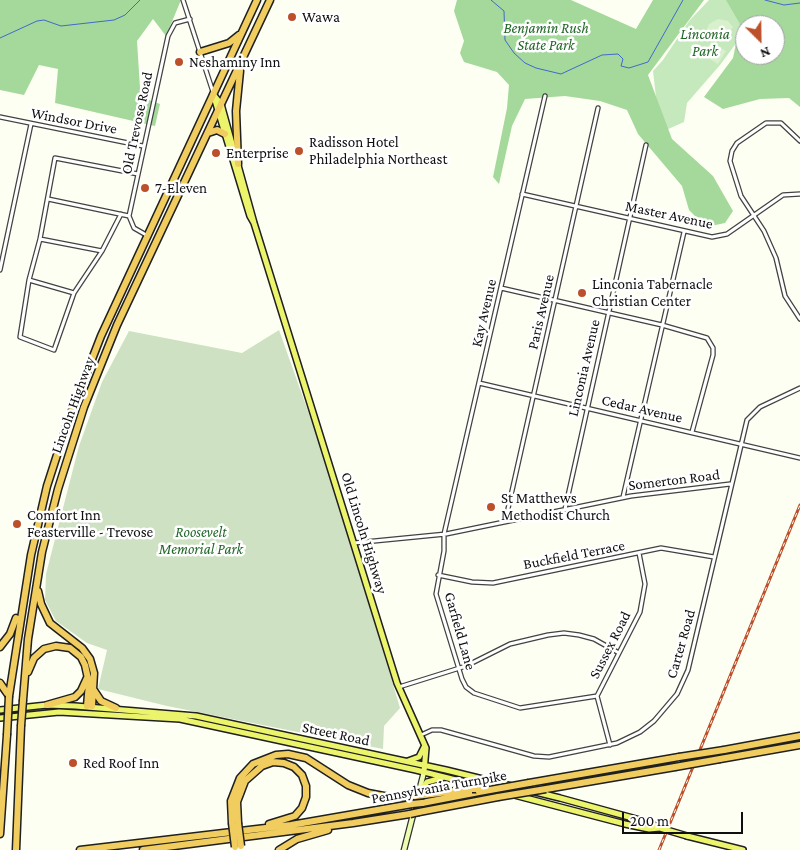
<!DOCTYPE html>
<style>
body{margin:0}
#map{position:relative;width:800px;height:850px;overflow:hidden;background:#fdfff2;font-family:"Crimson Pro",serif}
canvas{display:block}
.north{position:absolute;left:735px;top:15px;width:50px;height:50px;box-sizing:border-box;background:#fff;border:1px solid #9f9f9f;border-radius:50%;rotate:157deg;font-size:14px;font-weight:700;line-height:20px;text-align:center;color:#0f0f0f}
.north::after{content:'';display:block;margin:auto;width:18px;height:22px;background:#bc502a;clip-path:polygon(50% 0,100% 100%,50% 72%,0 100%)}
.scale{position:absolute;left:622px;top:812px;width:121px;height:22px;box-sizing:border-box;border:2px solid #0f0f0f;border-top:0;padding-left:6px;font-size:15px;line-height:18px;white-space:nowrap;color:#0f0f0f;-webkit-text-stroke:4px #fff;paint-order:stroke}
</style>
<div id="map">
<canvas width="800" height="850"></canvas>
<div class="north">N</div>
<div class="scale">200 m</div>
</div>
<script>
const ctx = document.querySelector('canvas').getContext('2d');
ctx.lineJoin = 'round';
function paint(path, color) { ctx.fillStyle = color; ctx.fill(path, 'evenodd'); }
const shape = rows => new Path2D(rows.map(r => 'M' + r).join(''));
function strokePath(path, color, width, dash) { ctx.strokeStyle = color; ctx.lineWidth = width; ctx.lineCap = dash ? 'butt' : 'round'; ctx.setLineDash(dash || []); ctx.stroke(path); }
function label(font, color, halo, rows, align = 'center') {
  ctx.font = font + ' "Crimson Pro",serif'; ctx.lineWidth = 5; ctx.setLineDash([]); ctx.textBaseline = 'middle'; ctx.strokeStyle = halo; ctx.fillStyle = color; for (const [text, x, y, turn = 0] of rows) {
    ctx.save(); ctx.translate(x, y); ctx.rotate((+turn || 0) * Math.PI / 180); ctx.textAlign = isNaN(turn) ? turn : align; if (halo) ctx.strokeText(text, 0, 0); ctx.fillText(text, 0, 0); ctx.restore();
  }
}
paint(shape([
 [709,0,750,0,745,25,740,38,720,65,687,103,684,122,666,130,656,97,653,71,663,60,689,21]
]), '#c5e9bc');
paint(shape([
 [0,0,181,0,166,36,153,19,137,41,140,88,149,100,160,104,155,126,55,103,58,69,39,65,24,95,0,90],
 [457,0,571,0,636,29,653,0,704,0,648,75,672,139,713,176,733,211,725,223,706,227,689,210,682,186,638,134,627,110,600,101,565,96,525,99,512,126,499,184,493,177,507,108,509,85,497,72,464,62,460,53,464,41,454,11],
 [726,0,800,0,800,107,789,98,760,99,723,109,704,97,733,58,740,24],
 [745,25,775,25,775,55,745,55]
]), '#a4d99b');
paint(shape([
 [279,330,329,470,400,708,384,726,383,749,167,706,98,689,107,650,87,643,56,621,45,600,46,574,79,446,102,382,129,331,242,353]
]), '#cee1c2');
paint(shape([
 [718,19,728,21,733,27,722,42,706,32,709,24],
 [711,42,726,51,718,64,703,55]
]), '#d9f0cd');
strokePath(shape([
 [491,0,504,11,505,40,514,53,525,63,536,68,561,74,602,55,618,54,623,59,621,66,629,68,648,62,683,0],
 [765,0,784,5,800,3],
 [0,38,37,21,44,20,61,26,114,20,125,15,140,0]
]), '#4169ca', 1);
const street = shape([
 [183,0,213,92],
 [545,96,444,534,444,551,436,594,462,679,466,687,474,693,520,708,597,696],
 [0,117,143,146],
 [800,141,781,123,766,123,737,143,732,151,730,161,741,196,764,231,776,258,785,296,800,319],
 [522,194,712,237,727,234,783,195,800,194],
 [48,199,129,216],
 [148,236,134,228,129,216,168,36,175,23,190,19],
 [40,239,102,251],
 [0,270,31,124],
 [29,280,74,293,102,251,121,214],
 [501,288,662,325,707,338,713,348,713,355,692,432],
 [74,293,54,350,20,337,29,280,40,239,55,158,138,174],
 [479,383,800,458],
 [623,497,684,232],
 [565,509,646,145],
 [505,522,598,108],
 [354,543,446,534,631,496,730,484],
 [438,575,472,582,493,583,661,548,714,557],
 [399,687,466,666,510,644,548,635,564,633,579,635,594,639,619,653],
 [421,735,432,730,441,730,534,756,549,757,617,743,640,732,654,721,677,694,688,670,747,420,760,407,800,388],
 [610,745,597,696,640,612,645,584,639,553]
]);
const secondary = shape([
 [404,850,424,772]
]);
const primary = shape([
 [213,94,221,104,254,223,397,683,426,748,424,772],
 [214,97,250,216,254,223],
 [0,710,47,705,75,706,196,716,446,770,560,798,651,823,660,828],
 [0,718,59,712,180,719,416,770,484,787],
 [408,761,419,757,424,747],
 [495,790,625,824,649,829,660,828],
 [420,791,427,782,442,778],
 [687,836,743,850]
]);
const highway = shape([
 [200,52,229,43,239,35],
 [208,133,217,130,225,134],
 [238,164,236,111,240,71],
 [38,591,41,604,50,623,82,648,90,659,94,673,92,706],
 [0,647,10,634,16,618],
 [28,672,34,658,44,649,56,646,70,648,81,657,85,665,89,683,87,706],
 [0,683,9,696],
 [93,689,101,701,116,708],
 [9,696,31,555,47,486,68,421,101,336,257,0],
 [23,700,28,639,42,552,58,489,84,407,117,325,270,0],
 [47,705,75,697,81,691,87,678],
 [724,750,800,736],
 [720,759,800,745],
 [529,783,679,757],
 [546,789,675,767],
 [424,795,472,789],
 [422,803,479,792],
 [419,812,498,797],
 [232,823,231,801,240,778,253,764,276,755,288,754,306,758,348,785,368,793,389,797,415,796],
 [238,823,237,802,245,781,262,766,273,762,284,763,294,767,302,775,306,786,306,797,302,808,295,816,269,824],
 [0,834,7,735],
 [16,850,21,726],
 [80,850,291,825,412,804],
 [143,850,353,823,410,814],
 [279,850,297,839,328,830]
]);
strokePath(street, '#424242', 5.5);
strokePath(secondary, '#313131', 7);
strokePath(primary, '#202020', 8);
strokePath(highway, '#202020', 9);
strokePath(street, '#fff', 3);
strokePath(secondary, '#edfcaf', 4.5);
strokePath(primary, '#ecf46c', 5);
strokePath(highway, '#f0cd5e', 6);
const rail = shape([
 [659,850,800,505]
]);
strokePath(rail, '#bc502a', 3);
strokePath(rail, '#fff', 1, [4]);
const primaryBridge = shape([
 [660,828,687,836]
]);
const highwayBridge = shape([
 [21,726,23,700],
 [7,735,9,696],
 [679,757,724,750],
 [675,767,720,759],
 [472,789,484,789],
 [479,792,529,783],
 [415,796,424,795],
 [498,797,546,789],
 [412,804,422,803],
 [410,814,419,812],
 [232,823,235,847],
 [238,823,241,846]
]);
strokePath(primaryBridge, '#202020', 8, []);
strokePath(highwayBridge, '#202020', 9, []);
strokePath(primaryBridge, '#ecf46c', 5);
strokePath(highwayBridge, '#f0cd5e', 6);
for (const [x, y, r, color] of [
 [292,17,5,"#bc502a"],
 [179,62,5,"#bc502a"],
 [299,151,5,"#bc502a"],
 [216,153,5,"#bc502a"],
 [145,188,5,"#bc502a"],
 [582,293,5,"#bc502a"],
 [491,507,5,"#bc502a"],
 [17,524,5,"#bc502a"],
 [73,763,5,"#bc502a"]
]) { const dot = new Path2D(); dot.arc(x, y, r, 0, 2 * Math.PI); ctx.fillStyle = color; ctx.fill(dot); strokePath(dot, '#fff', 2); }
label('15px', '#0f0f0f', '#fff', [
 ["Wawa",302,17],
 ["Neshaminy Inn",189,62],
 ["Radisson Hotel",309,142],
 ["Philadelphia Northeast",309,159],
 ["Enterprise",226,153],
 ["7-Eleven",155,188],
 ["Linconia Tabernacle",592,284],
 ["Christian Center",592,301],
 ["St Matthews",501,498],
 ["Methodist Church",501,515],
 ["Comfort Inn",27,515],
 ["Feasterville - Trevose",27,532],
 ["Red Roof Inn",83,763]
], 'left');
label('italic 15px', '#216627', '#fff', [
 ["Benjamin Rush",546,28],
 ["State Park",546,45],
 ["Linconia",705,34],
 ["Park",705,51],
 ["Roosevelt",201,532],
 ["Memorial Park",201,549]
]);
label('15px', '#0f0f0f', '#fff', [
 ["Windsor Drive",74,121,11],
 ["Old Trevose Road",137,123,-78],
 ["Master Avenue",669,215,12],
 ["Paris Avenue",541,312,-77],
 ["Kay Avenue",484,313,-77],
 ["Linconia Avenue",584,368,-77],
 ["Lincoln Highway",73,405,-70],
 ["Cedar Avenue",642,409,13],
 ["Somerton Road",674,480,-7],
 ["Old Lincoln Highway",364,533,73],
 ["Buckfield Terrace",574,555,-11],
 ["Garfield Lane",460,631,74],
 ["Carter Road",681,644,-74],
 ["Sussex Road",610,645,-63],
 ["Street Road",336,734,12],
 ["Pennsylvania Turnpike",439,787,-10]
]);
</script>
